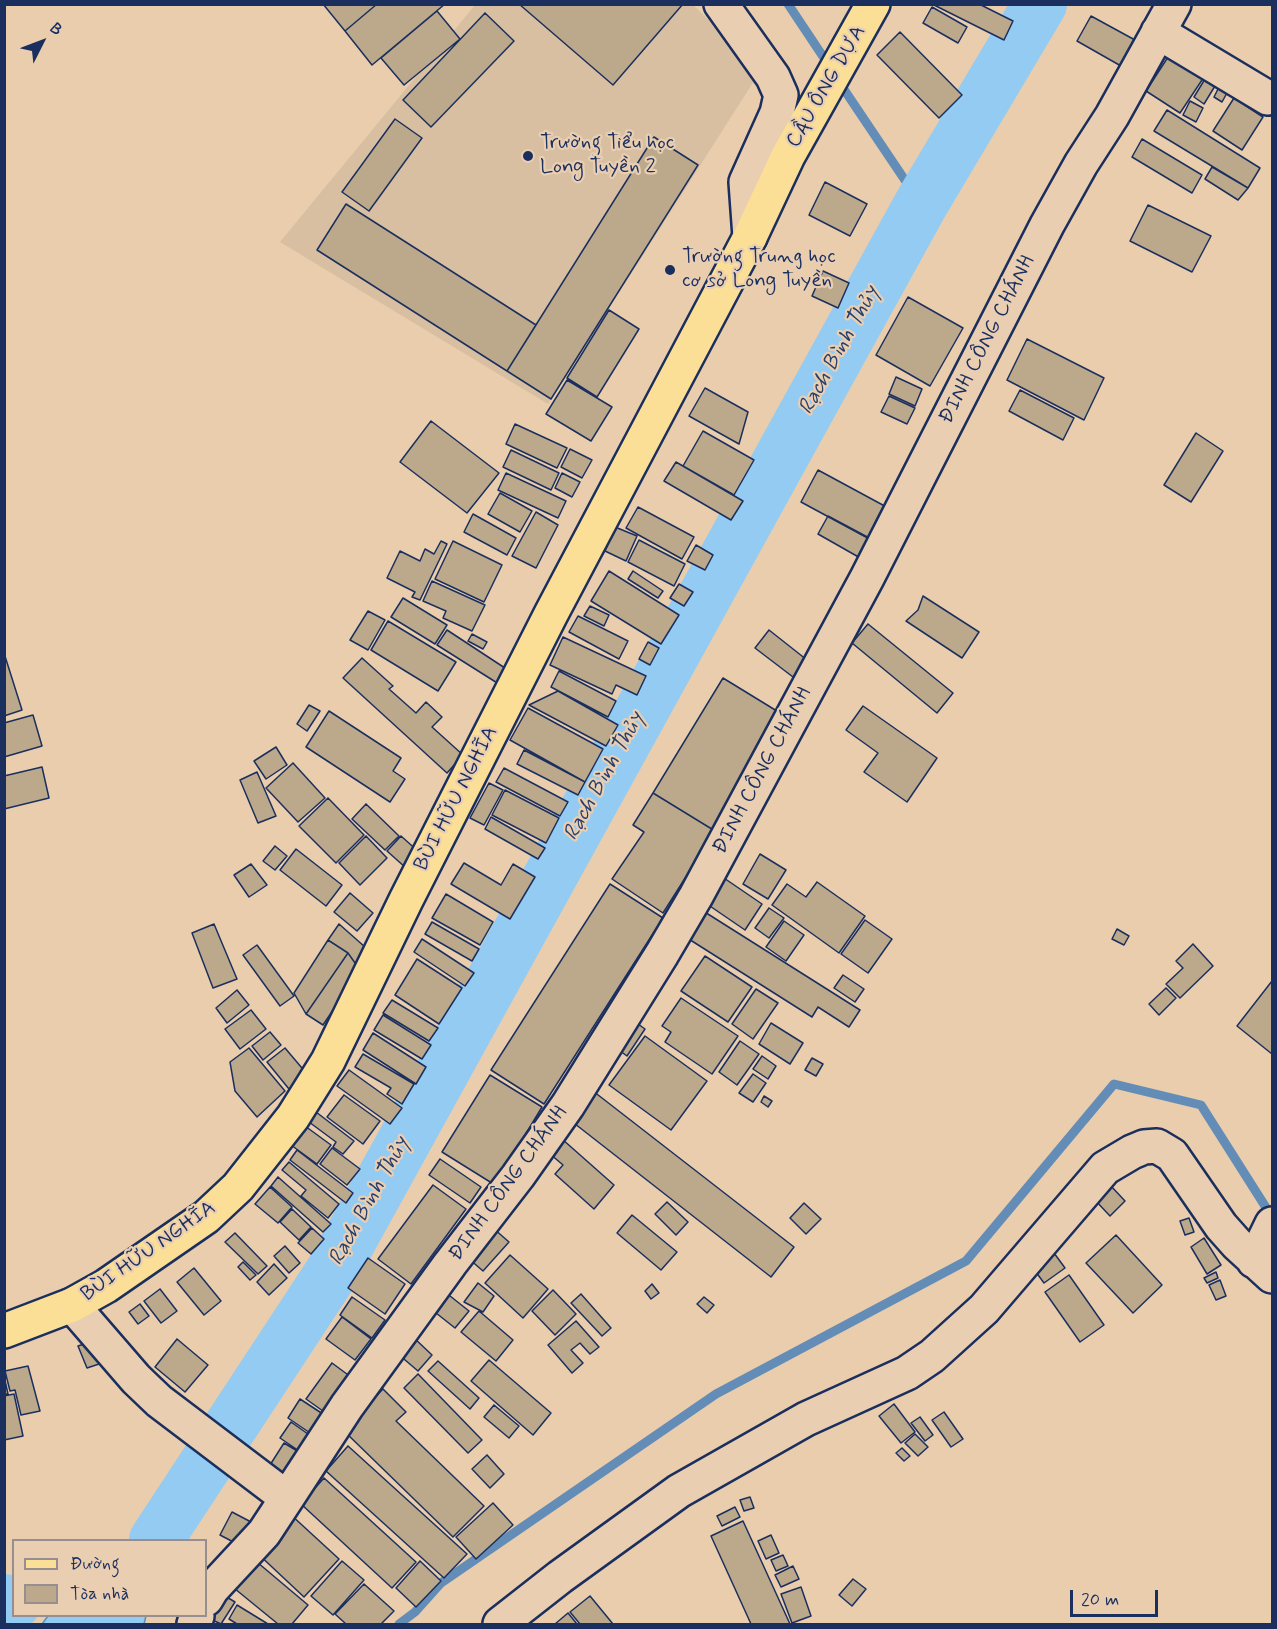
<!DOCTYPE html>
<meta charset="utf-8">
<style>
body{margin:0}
#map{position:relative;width:1277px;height:1629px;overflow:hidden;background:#e9cdac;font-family:Mynerve,sans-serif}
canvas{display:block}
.frame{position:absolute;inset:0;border:6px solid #1b2f5e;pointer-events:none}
.legend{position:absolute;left:12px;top:1539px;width:195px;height:78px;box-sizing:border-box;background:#eaceb1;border:2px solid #978e90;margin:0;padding:8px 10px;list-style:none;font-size:18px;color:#1b2f5e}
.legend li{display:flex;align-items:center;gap:12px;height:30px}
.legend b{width:30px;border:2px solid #978e90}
.north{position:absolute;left:12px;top:12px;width:60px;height:60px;-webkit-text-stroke:4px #eaceb1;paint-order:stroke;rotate:48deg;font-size:16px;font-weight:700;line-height:24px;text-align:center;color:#1b2f5e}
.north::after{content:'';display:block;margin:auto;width:21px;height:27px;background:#1b2f5e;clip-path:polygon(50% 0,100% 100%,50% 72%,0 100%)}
.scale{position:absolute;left:1070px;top:1590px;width:88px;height:27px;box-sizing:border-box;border:3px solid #1b2f5e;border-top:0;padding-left:8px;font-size:18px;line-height:21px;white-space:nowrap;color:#1b2f5e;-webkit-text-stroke:4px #eaceb1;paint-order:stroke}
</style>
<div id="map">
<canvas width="1277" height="1629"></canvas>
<div class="frame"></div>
<ul class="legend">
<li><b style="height:8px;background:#fbdf96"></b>Đường</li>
<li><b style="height:16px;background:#bca98c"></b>Tòa nhà</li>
</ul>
<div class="north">B</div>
<div class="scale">20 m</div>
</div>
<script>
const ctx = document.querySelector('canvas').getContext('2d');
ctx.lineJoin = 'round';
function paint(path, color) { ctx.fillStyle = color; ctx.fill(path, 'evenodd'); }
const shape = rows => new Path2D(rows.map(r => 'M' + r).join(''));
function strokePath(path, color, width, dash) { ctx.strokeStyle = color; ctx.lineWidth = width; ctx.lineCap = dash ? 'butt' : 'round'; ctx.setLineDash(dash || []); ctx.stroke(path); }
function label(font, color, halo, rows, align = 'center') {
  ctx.font = font + ' Mynerve,sans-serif'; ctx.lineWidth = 4.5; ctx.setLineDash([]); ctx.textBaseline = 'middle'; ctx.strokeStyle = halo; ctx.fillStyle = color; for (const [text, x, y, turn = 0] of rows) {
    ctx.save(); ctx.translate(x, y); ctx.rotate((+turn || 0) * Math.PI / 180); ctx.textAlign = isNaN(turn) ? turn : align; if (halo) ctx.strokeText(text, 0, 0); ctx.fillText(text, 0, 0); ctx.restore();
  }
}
paint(shape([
 [475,5,693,5,761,70,548,404,280,242]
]), '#d8bfa1');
const water = shape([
 [168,1523,164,1540,145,1540,168,1523],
 [48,1616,146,1616,144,1624,42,1624,48,1616]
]);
paint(water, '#93cbf2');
strokePath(water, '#638db7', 1.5);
strokePath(shape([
 [788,4,830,67],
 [837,79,921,204],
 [399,1624,415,1612,441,1583,716,1394,966,1261,1114,1084,1201,1105,1272,1217]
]), '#638db7', 9);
strokePath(shape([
 [156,1540,332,1272,921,204,1040,4],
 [4,1601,14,1603]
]), '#93cbf2', 54);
const building = shape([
 [323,4,377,4,345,31,323,4],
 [377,4,445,4,372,65,345,31,377,4],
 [519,4,683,4,613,85,519,4],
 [932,4,979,4,1013,21,1004,40,932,4],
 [932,7,967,27,958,43,923,23,932,7],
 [437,11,460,39,404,85,381,58,437,11],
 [485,13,514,41,431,127,403,100,485,13],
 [1091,16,1135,40,1121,66,1077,41,1091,16],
 [900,32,962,95,939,118,877,55,900,32],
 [1170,54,1204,77,1180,113,1146,91,1170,54],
 [1205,79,1215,86,1204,104,1194,97,1205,79],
 [1219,87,1227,93,1222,102,1214,97,1219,87],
 [1234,98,1263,117,1242,150,1213,131,1234,98],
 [1190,101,1203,108,1196,122,1183,115,1190,101],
 [1167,110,1260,168,1248,188,1154,131,1167,110],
 [395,119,422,138,369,211,342,192,395,119],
 [654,137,698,165,551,399,507,371,654,137],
 [1142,139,1202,175,1192,193,1132,157,1142,139],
 [1212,167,1248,188,1238,200,1205,179,1212,167],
 [825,182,867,204,850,236,809,215,825,182],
 [346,204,536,325,507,371,317,250,346,204],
 [1148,205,1211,236,1192,272,1130,241,1148,205],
 [823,271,849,283,838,308,812,296,823,271],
 [908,297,963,328,930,386,876,355,908,297],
 [609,310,639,329,597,397,567,378,609,310],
 [1027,339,1104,378,1084,420,1007,380,1027,339],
 [896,377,922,389,915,406,889,394,896,377],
 [567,380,612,407,591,441,546,414,567,380],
 [705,388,748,412,739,444,689,416,705,388],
 [1020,390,1074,418,1063,440,1009,411,1020,390],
 [889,396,915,408,907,424,881,412,889,396],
 [431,421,499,473,467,513,400,462,431,421],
 [515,424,567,448,557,468,506,444,515,424],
 [703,431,754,460,734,495,683,466,703,431],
 [1196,433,1223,451,1191,502,1164,485,1196,433],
 [570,449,592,460,582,478,561,467,570,449],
 [511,450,559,473,551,490,503,467,511,450],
 [676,462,743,501,731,520,664,481,676,462],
 [818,470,892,510,875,542,801,502,818,470],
 [506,473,566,501,558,518,498,490,506,473],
 [562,473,580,482,572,497,555,488,562,473],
 [500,493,532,511,520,532,488,514,500,493],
 [638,507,694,537,682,559,626,528,638,507],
 [536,512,558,525,536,568,512,556,536,512],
 [473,514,516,538,507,555,464,532,473,514],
 [828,516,873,540,862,559,818,534,828,516],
 [615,527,637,536,626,561,605,551,615,527],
 [639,540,685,564,674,586,628,562,639,540],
 [441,541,447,544,420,600,412,597,415,592,387,578,400,551,420,561,425,549,434,554,441,541],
 [453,541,502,565,484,602,435,579,453,541],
 [696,545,713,555,705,570,687,561,696,545],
 [609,571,679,615,661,644,591,601,609,571],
 [633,571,663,591,658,598,628,579,633,571],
 [432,581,485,605,472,631,443,618,446,611,423,601,432,581],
 [679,584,693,592,684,606,670,598,679,584],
 [923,596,979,632,962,658,906,621,918,610,923,596],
 [403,598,447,625,435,644,391,617,403,598],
 [590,606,609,615,604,626,584,616,590,606],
 [368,611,385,620,368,650,350,640,368,611],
 [578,616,628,641,619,659,569,632,578,616],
 [388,621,456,662,438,691,371,650,388,621],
 [868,624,953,693,937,713,852,643,868,624],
 [447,630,511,672,502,686,437,645,447,630],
 [769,630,807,660,793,677,755,648,769,630],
 [472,634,487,642,483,649,468,641,472,634],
 [563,637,646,676,637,695,616,685,612,694,550,665,563,637],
 [648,642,659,648,650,665,639,659,648,642],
 [4,653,22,710,4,716,4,653],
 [362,658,393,686,389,689,416,713,426,702,442,717,432,727,463,755,447,773,343,678,362,658],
 [559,671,616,701,608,717,551,687,559,671],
 [723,678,785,716,715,831,653,793,723,678],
 [558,691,618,725,606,746,529,705,558,691],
 [309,705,320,711,307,731,297,724,309,705],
 [863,706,937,758,907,802,864,772,878,753,846,730,863,706],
 [528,708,603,749,585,782,510,740,528,708],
 [329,711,401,758,393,771,405,779,390,802,306,747,329,711],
 [33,715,42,746,4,757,4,723,33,715],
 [276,747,287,765,266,779,254,761,276,747],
 [524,750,585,782,578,795,517,764,524,750],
 [293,763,325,798,298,822,266,788,293,763],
 [42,767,49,798,4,809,4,776,42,767],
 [504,768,568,802,560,816,496,782,504,768],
 [257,772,276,816,258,823,240,780,257,772],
 [489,783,503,790,484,825,470,818,489,783],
 [505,790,559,818,546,843,492,815,505,790],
 [653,793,715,831,663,913,612,879,644,832,633,825,653,793],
 [328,798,364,835,336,863,299,826,328,798],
 [366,804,399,836,385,850,352,819,366,804],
 [491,817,545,848,538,859,485,829,491,817],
 [366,836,387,858,360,885,339,863,366,836],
 [401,836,420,853,406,868,387,851,401,836],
 [275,846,287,856,275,870,263,861,275,846],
 [296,849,342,885,326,906,280,870,296,849],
 [760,854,786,870,768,899,743,884,760,854],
 [464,863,501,885,513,864,535,877,510,919,451,884,464,863],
 [251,864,267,885,249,897,234,875,251,864],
 [721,876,762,904,745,930,704,902,721,876],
 [817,882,865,916,839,953,772,905,787,884,806,897,817,882],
 [610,884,663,918,544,1104,491,1070,610,884],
 [350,893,373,913,357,931,334,912,350,893],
 [446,894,493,922,480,945,432,918,446,894],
 [769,908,784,918,769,938,755,928,769,908],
 [700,909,860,1010,849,1027,818,1007,812,1017,684,936,700,909],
 [865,920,892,939,868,973,841,954,865,920],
 [784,921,804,935,786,961,766,947,784,921],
 [432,922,479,949,472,961,425,934,432,922],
 [214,924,237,979,213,988,192,933,214,924],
 [339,924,365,947,360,970,348,953,328,940,339,924],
 [1117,929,1129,936,1124,945,1112,939,1117,929],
 [422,939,474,973,465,986,414,952,422,939],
 [328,940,348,953,306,1014,294,993,328,940],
 [1193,944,1213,966,1180,998,1166,984,1183,968,1176,961,1193,944],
 [257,945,294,996,280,1006,243,955,257,945],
 [348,953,360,970,323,1025,306,1014,348,953],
 [705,956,752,987,728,1022,681,991,705,956],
 [417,959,462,988,439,1024,395,995,417,959],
 [843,975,864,989,855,1002,834,988,843,975],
 [1272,981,1272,1054,1237,1026,1272,981],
 [1166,988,1176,998,1159,1015,1149,1004,1166,988],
 [756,989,778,1003,753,1039,732,1024,756,989],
 [237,990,249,1005,227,1023,216,1008,237,990],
 [681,998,738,1036,712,1074,665,1042,671,1032,662,1026,681,998],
 [392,1000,438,1028,429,1041,383,1013,392,1000],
 [251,1010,266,1029,240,1049,225,1029,251,1010],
 [383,1015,431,1045,422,1059,374,1030,383,1015],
 [634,1021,645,1029,627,1056,616,1048,634,1021],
 [771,1023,803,1043,790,1064,759,1044,771,1023],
 [270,1032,281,1045,263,1060,252,1046,270,1032],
 [373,1033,426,1067,416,1084,363,1050,373,1033],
 [645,1036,707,1081,671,1130,609,1085,645,1036],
 [740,1041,759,1054,737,1085,719,1072,740,1041],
 [249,1048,285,1091,257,1117,235,1091,230,1062,249,1048],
 [285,1048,307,1074,289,1089,267,1062,285,1048],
 [363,1054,414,1084,402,1104,387,1094,391,1088,355,1067,363,1054],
 [762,1056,776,1066,768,1079,753,1069,762,1056],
 [812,1058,823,1064,816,1076,805,1070,812,1058],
 [349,1070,402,1108,390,1124,337,1086,349,1070],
 [753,1074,766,1083,753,1102,739,1093,753,1074],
 [490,1075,542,1107,495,1185,442,1152,490,1075],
 [593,1091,794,1247,771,1277,570,1120,593,1091],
 [344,1095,380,1121,363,1144,327,1117,344,1095],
 [764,1096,772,1101,768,1107,761,1102,764,1096],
 [316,1112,354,1141,343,1154,333,1147,336,1142,309,1122,316,1112],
 [305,1126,331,1145,317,1164,291,1145,305,1126],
 [562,1139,614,1185,594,1209,555,1174,563,1165,549,1153,562,1139],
 [332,1148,360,1169,347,1185,320,1164,332,1148],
 [297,1150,353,1193,346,1203,290,1160,297,1150],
 [440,1159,481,1187,470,1203,429,1175,440,1159],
 [289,1162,339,1204,328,1218,301,1196,306,1190,282,1170,289,1162],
 [278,1177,331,1224,323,1232,271,1186,278,1177],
 [433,1185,466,1209,411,1284,378,1259,433,1185],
 [1110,1185,1125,1201,1110,1216,1094,1199,1110,1185],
 [270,1187,292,1207,278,1223,255,1204,270,1187],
 [667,1202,688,1222,676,1235,655,1214,667,1202],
 [804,1203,821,1219,806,1234,790,1218,804,1203],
 [292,1209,311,1227,299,1240,280,1222,292,1209],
 [632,1215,677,1252,661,1270,617,1233,632,1215],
 [1189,1218,1194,1232,1185,1235,1180,1221,1189,1218],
 [312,1228,324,1239,311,1254,298,1243,312,1228],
 [493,1228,509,1242,483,1271,468,1258,493,1228],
 [235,1233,267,1266,258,1274,225,1242,235,1233],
 [1116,1235,1162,1285,1133,1313,1086,1263,1116,1235],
 [1204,1238,1221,1265,1207,1274,1191,1247,1204,1238],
 [285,1246,300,1263,289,1273,274,1256,285,1246],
 [1054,1253,1065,1268,1044,1283,1033,1268,1054,1253],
 [510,1255,548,1289,523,1318,485,1283,510,1255],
 [368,1258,405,1284,385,1314,348,1288,368,1258],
 [243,1262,256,1275,250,1280,238,1267,243,1262],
 [274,1264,287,1278,269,1295,257,1282,274,1264],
 [194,1268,221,1301,204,1315,177,1282,194,1268],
 [1216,1272,1218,1278,1207,1283,1204,1278,1216,1272],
 [1069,1275,1104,1325,1080,1342,1045,1292,1069,1275],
 [1220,1280,1226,1296,1216,1300,1209,1285,1220,1280],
 [478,1283,494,1296,483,1312,464,1302,478,1283],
 [652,1284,659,1293,651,1299,645,1291,652,1284],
 [160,1289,177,1311,161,1323,144,1301,160,1289],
 [553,1290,576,1314,555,1335,532,1311,553,1290],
 [445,1292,469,1311,455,1328,431,1309,445,1292],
 [581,1294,611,1328,602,1336,571,1303,581,1294],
 [352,1297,385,1320,372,1338,340,1315,352,1297],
 [704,1297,714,1305,707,1313,697,1304,704,1297],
 [140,1304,149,1316,138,1324,129,1312,140,1304],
 [479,1311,513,1340,496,1361,461,1332,479,1311],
 [342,1317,371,1339,355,1360,326,1339,342,1317],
 [576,1321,599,1347,590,1354,580,1343,571,1350,583,1363,572,1373,548,1345,576,1321],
 [413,1337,432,1355,418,1371,398,1354,413,1337],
 [177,1339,208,1365,185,1392,155,1367,177,1339],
 [90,1342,99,1364,87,1368,78,1346,90,1342],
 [489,1360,551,1413,533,1435,471,1381,489,1360],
 [438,1361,479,1398,470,1409,428,1371,438,1361],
 [332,1363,355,1380,330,1416,306,1399,332,1363],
 [28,1366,40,1411,21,1415,15,1390,10,1391,5,1371,28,1366],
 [418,1374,482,1440,468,1453,404,1388,418,1374],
 [4,1376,8,1394,4,1394,4,1376],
 [383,1389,406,1412,396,1421,484,1506,453,1537,343,1430,383,1389],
 [14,1394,23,1436,4,1440,4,1396,14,1394],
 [300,1399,329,1418,316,1437,288,1418,300,1399],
 [894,1404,915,1432,901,1443,879,1416,894,1404],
 [494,1405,519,1426,509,1438,484,1417,494,1405],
 [944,1412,963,1439,951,1447,932,1420,944,1412],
 [920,1417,933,1435,925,1441,911,1423,920,1417],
 [291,1422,315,1439,305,1455,280,1438,291,1422],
 [915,1434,928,1447,918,1456,905,1443,915,1434],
 [284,1443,304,1455,289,1478,270,1465,284,1443],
 [348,1446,467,1554,444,1578,326,1471,348,1446],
 [902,1448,910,1456,904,1461,896,1453,902,1448],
 [487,1455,504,1474,490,1488,472,1469,487,1455],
 [324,1478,416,1562,392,1588,301,1504,324,1478],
 [750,1497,754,1508,744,1511,740,1500,750,1497],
 [493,1503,513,1525,476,1559,456,1537,493,1503],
 [735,1507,740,1517,722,1526,717,1516,735,1507],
 [232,1512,253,1523,241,1546,220,1535,232,1512],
 [290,1514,339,1559,304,1597,256,1552,290,1514],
 [743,1521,790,1624,751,1624,711,1536,743,1521],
 [771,1535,779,1553,766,1559,758,1541,771,1535],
 [783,1555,788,1566,776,1571,771,1560,783,1555],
 [251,1557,308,1605,292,1624,278,1624,229,1584,251,1557],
 [342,1561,364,1580,333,1615,311,1596,342,1561],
 [420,1561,441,1581,416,1607,396,1588,420,1561],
 [793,1566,799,1579,781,1587,775,1575,793,1566],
 [853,1579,866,1589,852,1606,839,1595,853,1579],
 [364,1584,394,1611,381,1624,346,1624,335,1614,364,1584],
 [801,1587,811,1616,792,1623,781,1594,801,1587],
 [220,1593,235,1602,221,1624,206,1617,220,1593],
 [590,1596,613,1624,580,1624,570,1612,590,1596],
 [237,1605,268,1624,237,1624,229,1619,237,1605],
 [568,1613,577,1624,555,1624,568,1613]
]);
paint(building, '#bca98c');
strokePath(building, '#1b2f5e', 1.5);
const minor = shape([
 [721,4,773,77,781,95,777,113,746,182,750,237],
 [1158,32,1268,98],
 [1254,1261,1272,1224],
 [72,1305,136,1379,159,1401,287,1498,347,1406,450,1264,518,1176,568,1105,662,954,696,896,867,578,1047,225,1081,164,1112,116,1174,4],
 [206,1599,212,1589,264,1533,287,1498],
 [194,1624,197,1616],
 [500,1624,560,1577,679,1491,806,1419,907,1373,932,1356,984,1309,1105,1168,1132,1152,1144,1147,1157,1146,1172,1155,1221,1226,1237,1244,1272,1276]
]);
const major = shape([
 [4,1331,72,1305,106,1286,206,1217,238,1187,293,1117,328,1061,406,900,551,614,750,237,788,156,873,4]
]);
strokePath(minor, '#1b2f5e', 38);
strokePath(major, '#1b2f5e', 38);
strokePath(minor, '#eaceb1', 33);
strokePath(major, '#fbdf96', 33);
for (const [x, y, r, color] of [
 [528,156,6,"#1b2f5e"],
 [670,270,6,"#1b2f5e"]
]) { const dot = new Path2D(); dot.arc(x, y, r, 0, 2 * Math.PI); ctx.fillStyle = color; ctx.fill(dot); strokePath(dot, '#eaceb1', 2); }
label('21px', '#1b2f5e', '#eaceb1', [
 ["CẦU ÔNG DỰA",827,87,-60],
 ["ĐINH CÔNG CHÁNH",988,340,-63],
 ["ĐINH CÔNG CHÁNH",763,771,-62],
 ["BÙI HỮU NGHĨA",457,799,-63],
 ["ĐINH CÔNG CHÁNH",509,1184,-54],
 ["BÙI HỮU NGHĨA",149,1252,-35]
]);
label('21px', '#1b2f5e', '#eaceb1', [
 ["Trường Tiểu học",540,144],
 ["Long Tuyền 2",540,168],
 ["Trường Trung học",682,258],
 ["cơ sở Long Tuyền",682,282]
], 'left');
label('italic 22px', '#273f6d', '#eaceb1', [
 ["Rạch Bình Thủy",840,351,-61],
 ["Rạch Bình Thủy",605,777,-61],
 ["Rạch Bình Thủy",370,1202,-61]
]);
</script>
